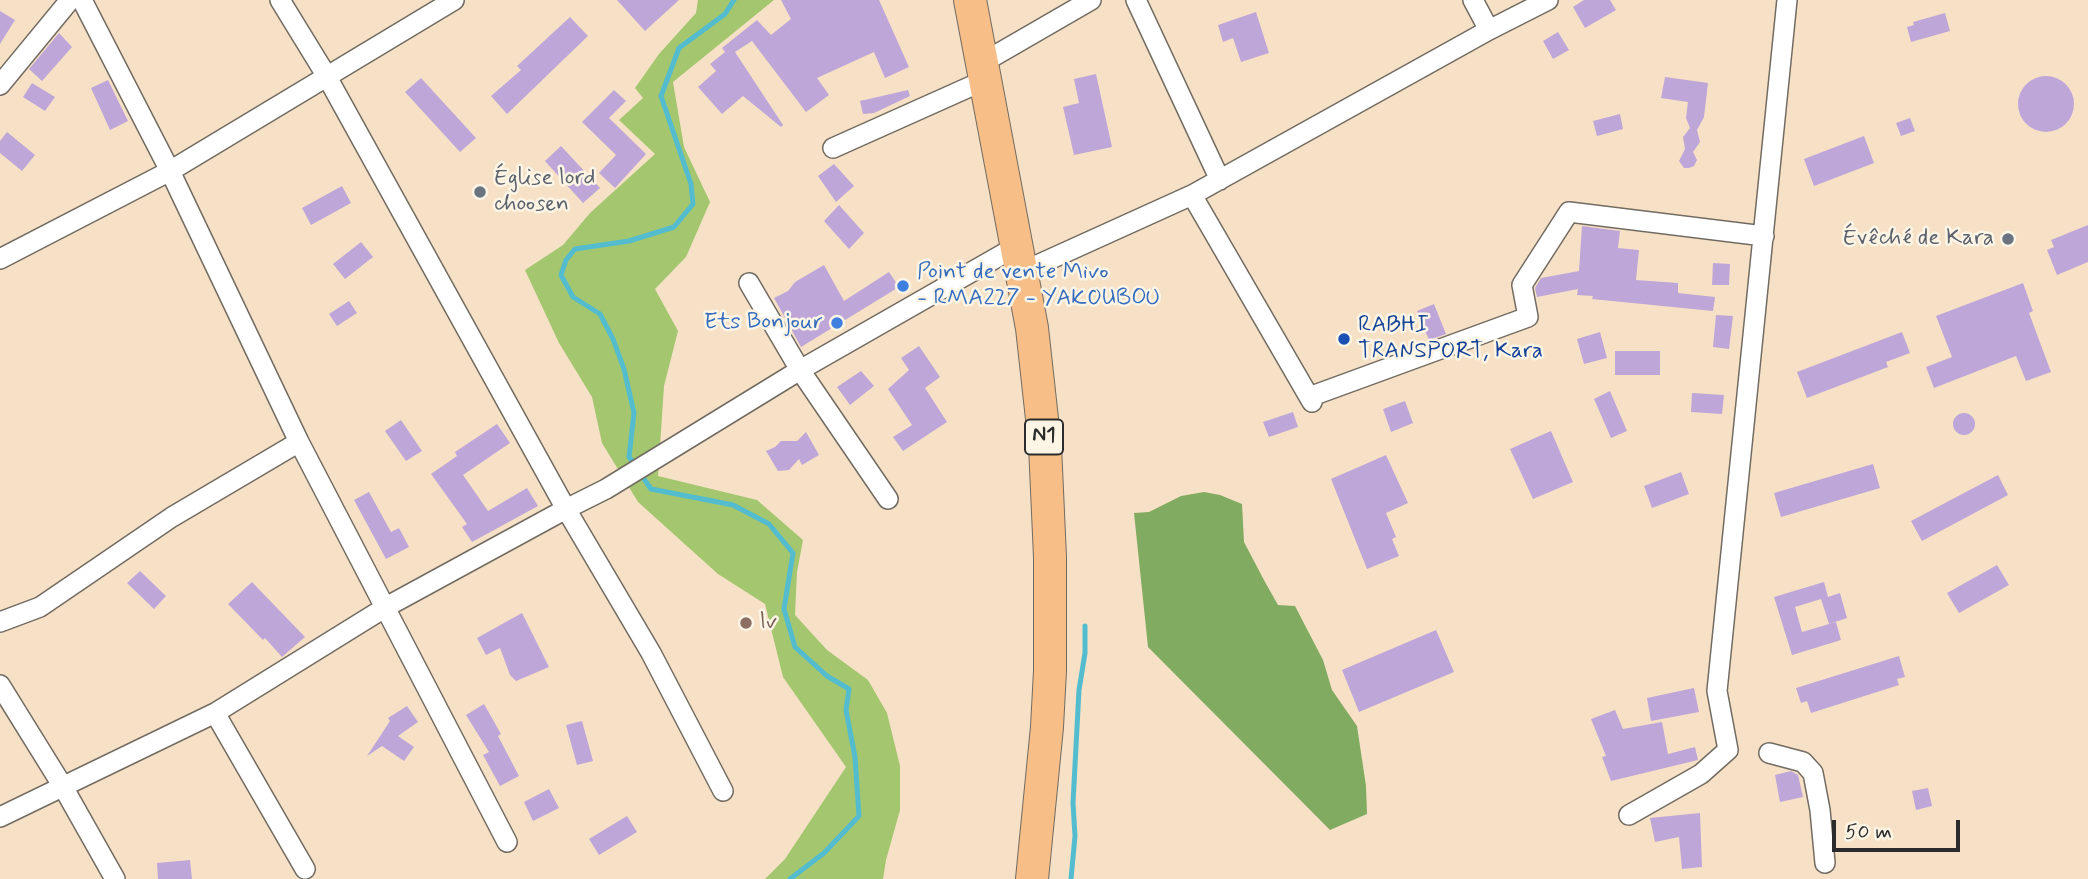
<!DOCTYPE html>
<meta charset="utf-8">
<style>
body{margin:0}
#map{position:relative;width:2088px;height:879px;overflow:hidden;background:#f6e1c6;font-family:Mynerve,sans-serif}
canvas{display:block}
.scale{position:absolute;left:1832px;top:820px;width:128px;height:32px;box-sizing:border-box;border:4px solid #2b2b2b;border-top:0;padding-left:9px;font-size:21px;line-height:24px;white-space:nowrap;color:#2b2b2b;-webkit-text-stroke:5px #fcf5e5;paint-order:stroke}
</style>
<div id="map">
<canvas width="2088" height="879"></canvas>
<div class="scale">50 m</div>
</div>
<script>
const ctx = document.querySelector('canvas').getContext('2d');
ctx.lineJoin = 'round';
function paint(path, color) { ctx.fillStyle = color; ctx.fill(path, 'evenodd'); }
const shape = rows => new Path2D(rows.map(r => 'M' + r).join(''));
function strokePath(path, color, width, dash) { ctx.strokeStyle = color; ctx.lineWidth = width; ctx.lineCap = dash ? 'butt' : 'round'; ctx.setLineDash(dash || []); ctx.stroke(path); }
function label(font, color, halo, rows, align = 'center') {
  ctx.font = font + ' Mynerve,sans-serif'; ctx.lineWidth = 5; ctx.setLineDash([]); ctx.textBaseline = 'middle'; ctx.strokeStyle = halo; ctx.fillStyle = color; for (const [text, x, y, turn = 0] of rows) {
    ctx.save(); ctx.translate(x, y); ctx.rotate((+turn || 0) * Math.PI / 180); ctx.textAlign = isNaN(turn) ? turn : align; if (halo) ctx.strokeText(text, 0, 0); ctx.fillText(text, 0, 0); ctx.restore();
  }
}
paint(shape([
 [698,0,774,0,673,82,684,147,710,202,686,257,655,289,678,331,664,386,658,476,757,500,803,540,797,572,795,615,827,650,868,680,887,713,900,766,900,810,886,860,883,879,765,879,785,859,846,767,783,677,765,604,718,574,638,502,602,443,592,397,559,343,525,270,563,245,590,213,655,154,619,120,643,98,635,88,659,54,696,13]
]), '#a3c66f');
paint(shape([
 [1204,492,1220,495,1242,504,1244,542,1265,582,1278,605,1295,606,1323,660,1332,690,1357,726,1366,786,1367,814,1330,830,1148,647,1134,513,1149,512,1181,496]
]), '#82ab62');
strokePath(shape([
 [635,465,629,457,634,413,624,369,613,339,600,314,573,297,561,275,566,260,575,249,629,241,674,227,693,204,691,184,661,96,679,48,725,14,734,0],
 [640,473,651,489,733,505,769,524,793,553,784,609,795,647,827,676,849,689,846,710,855,757,859,816,824,853,790,879],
 [1071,879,1075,836,1073,803,1079,690,1085,653,1085,626]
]), '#53bdcf', 5);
paint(shape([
 [617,0,679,0,645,31],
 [781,0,879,0,909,67,885,78,874,52,817,78,829,95,806,112,752,41,735,52,783,125,781,127,743,96,722,114,698,87,716,71,710,64,725,52,722,48,757,20,771,35,791,19],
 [1584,0,1610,0,1616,10,1585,28,1573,7],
 [0,11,15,20,0,44],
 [1256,12,1269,53,1241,62,1233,38,1223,42,1218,25],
 [1945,13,1950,31,1911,42,1907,27,1914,25,1913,22],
 [570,17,588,36,507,114,491,96,521,70,517,66],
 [1558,32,1569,50,1553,59,1543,41],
 [59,33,72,47,42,81,29,69],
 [1096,74,1112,147,1074,155,1063,107,1079,103,1074,79],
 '2018 104a28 28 0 1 1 56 0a28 28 0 1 1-56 0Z',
 [1665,77,1708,83,1704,117,1697,130,1700,142,1693,152,1697,160,1694,166,1689,168,1684,168,1679,161,1685,149,1683,137,1690,128,1686,118,1688,102,1661,98],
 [421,78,476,138,460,152,405,92],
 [108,80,128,121,110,130,91,88],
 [32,83,55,97,45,111,23,97],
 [614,90,626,101,609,118,646,154,615,188,599,173,616,155,582,122],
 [908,90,910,96,874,113,863,114,860,101],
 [1620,114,1623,129,1597,136,1593,121],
 [1910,118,1915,131,1901,136,1896,123],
 [7,132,35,155,22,171,0,153,0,141],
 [1864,136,1874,163,1814,186,1804,159],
 [561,146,600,188,583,203,545,161],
 [834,164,854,186,836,202,818,176],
 [342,186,351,203,311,225,302,208],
 [839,205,864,233,849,249,824,221],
 [2088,225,2088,262,2057,275,2047,250,2054,247,2051,240],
 [1582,226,1620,231,1618,248,1639,250,1636,280,1678,283,1678,293,1715,297,1713,311,1592,299,1593,296,1577,295,1578,289,1537,297,1535,288,1541,278,1579,271],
 [361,242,373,257,345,279,333,264],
 [1713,263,1730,264,1729,285,1712,285],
 [824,265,844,301,889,272,899,287,801,347,774,298,788,291,795,282],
 [2023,283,2033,311,2029,313,2051,372,2026,381,2016,356,1934,388,1926,367,1952,357,1936,316],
 [349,301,357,313,337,326,329,314],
 [1434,304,1446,334,1429,340,1417,311],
 [1716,315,1733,316,1729,349,1713,347],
 [1600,332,1607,358,1584,364,1577,339],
 [1902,332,1910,353,1886,362,1888,367,1807,398,1797,372],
 [919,346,940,377,925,388,947,422,903,451,893,437,912,425,888,389,909,370,901,358],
 [1615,351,1660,351,1660,375,1615,375],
 [861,371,874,386,850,405,837,387],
 [1610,391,1627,431,1611,438,1594,399],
 [1692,393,1724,395,1722,414,1691,412],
 [1405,401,1413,423,1391,432,1383,409],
 [1293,412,1298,427,1269,437,1263,422],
 '1953 424a11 11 0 1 1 22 0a11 11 0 1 1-22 0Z',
 [401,420,422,451,406,461,385,431],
 [497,424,510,443,463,475,488,511,527,488,538,506,472,542,462,527,467,524,431,474,457,456,455,452],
 [1551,431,1573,482,1533,499,1510,449],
 [806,432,819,455,802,465,799,459,789,470,778,471,766,451,775,447,781,441,797,441],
 [1386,455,1408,503,1386,513,1396,537,1392,539,1399,556,1367,569,1331,479],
 [1873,464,1880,488,1781,517,1774,493],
 [1681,472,1689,494,1652,508,1644,486],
 [1998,475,2008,495,1922,541,1911,521],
 [369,492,391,532,399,528,409,547,386,559,354,500],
 [1997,565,2009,585,1959,613,1947,593],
 [140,571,166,596,154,609,127,583],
 [252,582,305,637,282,657,265,638,263,640,228,604],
 [1824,582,1828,597,1840,593,1847,618,1829,624,1821,599,1795,607,1802,632,1836,622,1841,640,1792,655,1774,597],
 [522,613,549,667,516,681,510,675,500,648,486,655,477,638],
 [1436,630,1454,672,1359,712,1342,670],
 [1899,656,1905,677,1897,679,1899,685,1811,713,1807,701,1801,703,1796,688],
 [1694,688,1699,712,1651,721,1647,698],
 [484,704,501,734,498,736,519,776,500,786,483,755,489,752,466,715],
 [407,706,418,722,398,736,414,747,404,761,382,746,367,756,390,721,388,718],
 [1615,710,1623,729,1662,722,1668,754,1695,747,1698,760,1611,781,1602,757,1606,756,1591,719],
 [582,721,593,761,577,765,566,725],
 [1791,771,1798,775,1803,797,1780,802,1775,775],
 [1928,788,1932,806,1916,810,1912,791],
 [549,789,559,808,533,821,524,802],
 [1700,813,1702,867,1682,869,1679,837,1655,842,1650,818],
 [627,816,637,832,599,855,589,839],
 [190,860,192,879,158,879,157,863]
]), '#bfa6d8');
const minor = shape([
 [82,0,170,171,299,442,507,842],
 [280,0,326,75,566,509,651,653,723,791],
 [1136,0,1220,180],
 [1473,0,1489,30],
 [982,63,1091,0],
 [0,85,70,0],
 [833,148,985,80],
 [1192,195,1312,402],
 [0,259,170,171,454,0],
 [1022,272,1192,195,1489,30,1548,0],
 [749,283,800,370,888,499],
 [1309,397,1528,317,1522,285,1569,212,1764,236],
 [0,622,40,607,172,517,299,442],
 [0,685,62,785,115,879],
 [215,713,305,869],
 [1769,753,1803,762,1813,773,1820,810,1825,863],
 [1629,815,1701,774,1728,750,1717,691,1787,0],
 [0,817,215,713,386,607,566,509,606,489,800,370,1017,246]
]);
const trunk = shape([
 [970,0,1032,328,1045,446,1050,557,1050,671,1047,727,1032,879]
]);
strokePath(minor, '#726b61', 22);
strokePath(trunk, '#726b61', 34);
strokePath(minor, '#fff', 19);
strokePath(trunk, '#f7be87', 32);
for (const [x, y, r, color] of [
 [480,192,7,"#6b7280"],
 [2008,239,7,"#6b7280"],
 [903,286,7,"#3f7fe0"],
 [837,323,7,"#3f7fe0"],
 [1344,339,7,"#1a4fb4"],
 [746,623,7,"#8d6e63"]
]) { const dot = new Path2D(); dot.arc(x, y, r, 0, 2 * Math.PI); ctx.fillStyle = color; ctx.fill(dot); strokePath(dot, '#fcf5e5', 2.5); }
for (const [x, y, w] of [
 [1044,437,38]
]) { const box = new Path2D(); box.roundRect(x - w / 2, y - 17.5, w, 35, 5); ctx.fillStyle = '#fcf5e5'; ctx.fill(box); strokePath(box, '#2b2b2b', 2); }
label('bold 21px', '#2b2b2b', null, [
 ["N1",1044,437]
]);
label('23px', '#5b616d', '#fcf5e5', [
 ["Église lord",494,179],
 ["choosen",494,205],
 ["Évêché de Kara",1994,239,"right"]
], 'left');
label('23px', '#366cbe', '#fcf5e5', [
 ["Point de vente Mivo",917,273],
 ["- RMA227 - YAKOUBOU",917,299],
 ["Ets Bonjour",823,323,"right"]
], 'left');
label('23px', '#164399', '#fcf5e5', [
 ["RABHI",1358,326],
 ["TRANSPORT, Kara",1358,352]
], 'left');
label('23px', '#785e54', '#fcf5e5', [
 ["lv",760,623]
], 'left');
</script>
